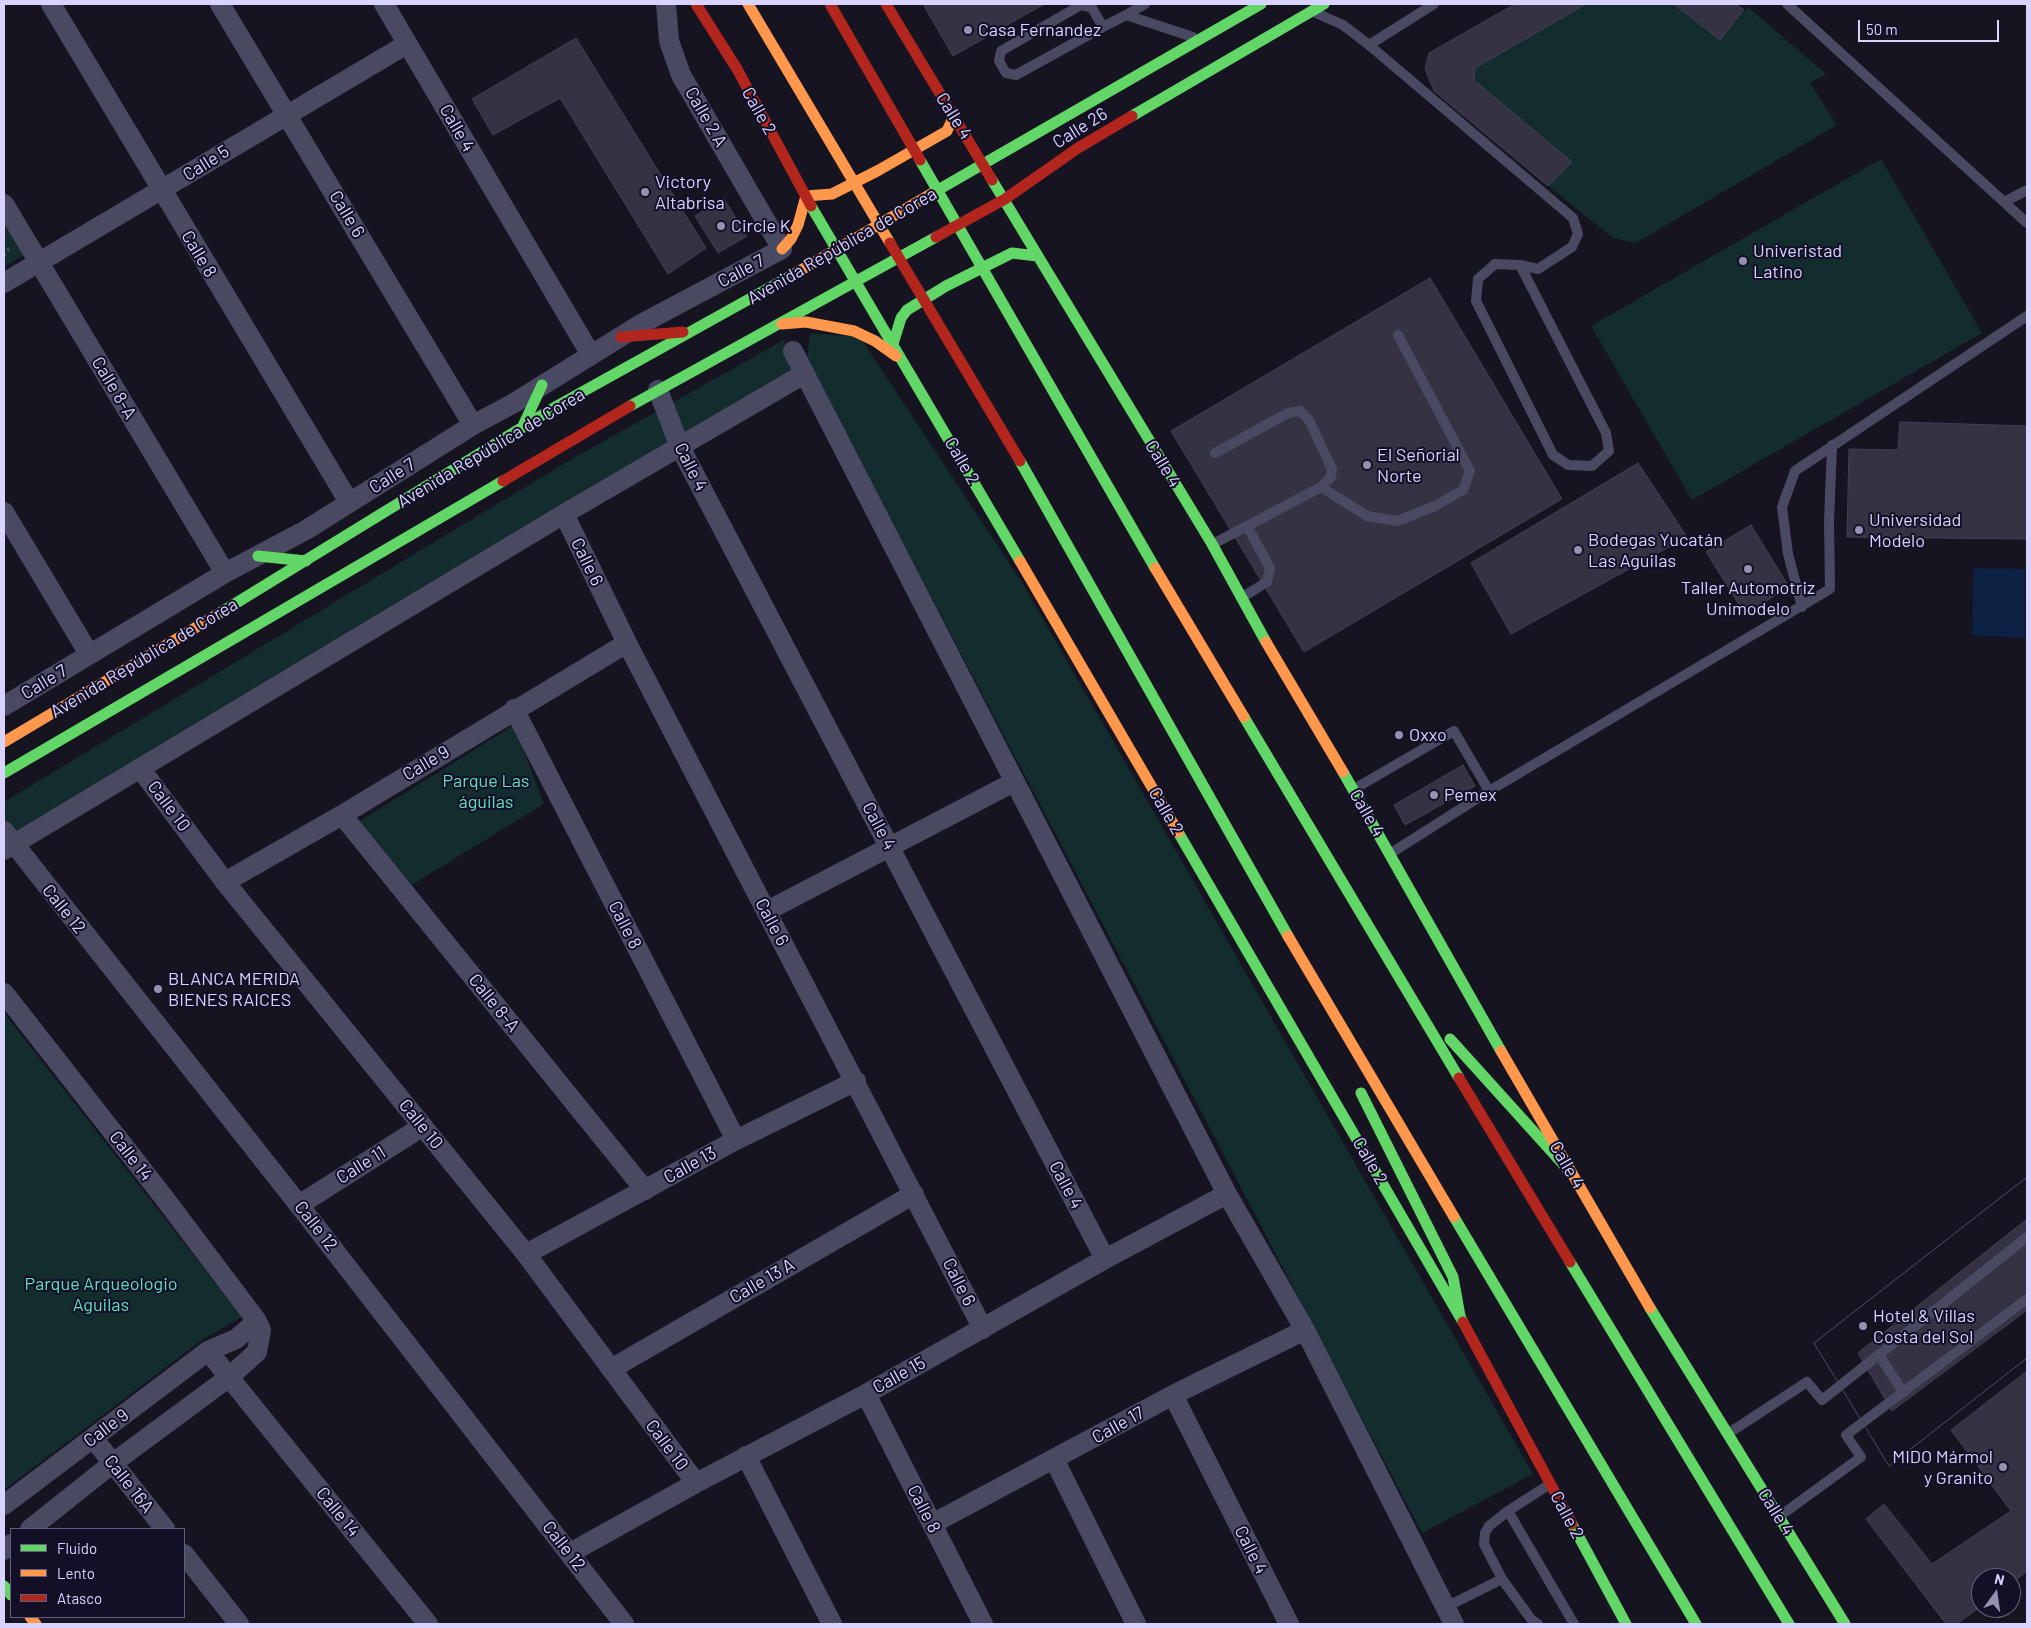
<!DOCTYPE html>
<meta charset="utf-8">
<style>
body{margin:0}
#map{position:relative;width:2031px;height:1628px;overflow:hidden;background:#161421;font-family:Barlow,sans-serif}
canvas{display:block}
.frame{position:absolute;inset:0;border:5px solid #d9d4ff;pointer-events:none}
.legend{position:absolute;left:10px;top:1528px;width:175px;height:90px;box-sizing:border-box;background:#130f26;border:1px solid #625e7d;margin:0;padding:6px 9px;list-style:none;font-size:15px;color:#d9d4ff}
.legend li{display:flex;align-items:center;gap:10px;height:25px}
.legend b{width:25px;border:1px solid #625e7d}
.north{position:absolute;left:1971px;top:1568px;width:50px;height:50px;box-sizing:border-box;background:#130f26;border:1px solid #625e7d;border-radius:50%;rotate:14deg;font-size:14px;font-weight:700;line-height:20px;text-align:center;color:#d9d4ff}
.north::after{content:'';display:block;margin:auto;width:18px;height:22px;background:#9591b1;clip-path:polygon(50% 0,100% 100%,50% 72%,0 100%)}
.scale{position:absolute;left:1858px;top:20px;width:141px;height:22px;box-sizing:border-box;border:2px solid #d9d4ff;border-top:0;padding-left:6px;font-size:15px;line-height:18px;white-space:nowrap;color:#d9d4ff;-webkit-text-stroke:4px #130f26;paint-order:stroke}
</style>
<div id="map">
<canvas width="2031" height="1628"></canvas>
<div class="frame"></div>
<ul class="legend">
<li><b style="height:6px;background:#63d668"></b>Fluido</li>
<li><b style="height:6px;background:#ff974d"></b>Lento</li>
<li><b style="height:6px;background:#b3261e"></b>Atasco</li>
</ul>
<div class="north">N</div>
<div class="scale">50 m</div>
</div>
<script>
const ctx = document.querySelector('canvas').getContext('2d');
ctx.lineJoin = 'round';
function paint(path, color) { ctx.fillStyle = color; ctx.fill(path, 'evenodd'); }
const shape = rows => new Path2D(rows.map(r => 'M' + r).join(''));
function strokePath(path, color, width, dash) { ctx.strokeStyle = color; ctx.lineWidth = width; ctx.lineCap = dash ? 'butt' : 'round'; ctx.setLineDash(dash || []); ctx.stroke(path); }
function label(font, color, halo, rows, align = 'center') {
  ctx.font = font + ' Barlow,sans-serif'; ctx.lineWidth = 4; ctx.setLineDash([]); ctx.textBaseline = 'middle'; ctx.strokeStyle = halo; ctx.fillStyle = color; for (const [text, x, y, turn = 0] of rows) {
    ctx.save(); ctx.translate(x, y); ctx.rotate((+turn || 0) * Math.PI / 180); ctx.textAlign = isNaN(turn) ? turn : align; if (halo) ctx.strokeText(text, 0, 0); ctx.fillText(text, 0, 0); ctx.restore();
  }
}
paint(shape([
 [1586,4,1674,4,1720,40,1748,7,1826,74,1810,83,1837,125,1636,243,1613,238,1548,186,1571,161,1474,80,1475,68],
 [1881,159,1982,333,1692,500,1591,326],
 [4,223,23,255,4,267],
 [810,333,860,337,1023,584,1533,1474,1422,1533,807,360],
 [784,340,792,371,15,832,4,822,4,802,570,460],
 [514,725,544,804,405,889,355,824],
 [4,1013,242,1317,202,1340,4,1490]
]), '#132c2d');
paint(shape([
 [1974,568,2025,569,2025,638,1972,635]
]), '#0d2144');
const building = shape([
 [923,4,1044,4,953,56,923,4],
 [1515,4,1586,4,1475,68,1474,80,1572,162,1548,186,1434,91,1425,69,1429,53,1515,4],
 [1674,4,1736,4,1744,10,1720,40,1674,4],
 [576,38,706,248,668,274,560,98,493,135,472,99,576,38],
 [724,199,747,236,718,253,695,216,724,199],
 [1430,278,1562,499,1304,652,1171,431,1430,278],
 [1900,422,2027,426,2027,539,1847,537,1849,449,1898,450,1900,422],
 [1638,463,1687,537,1511,634,1471,563,1638,463],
 [1751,525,1789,587,1745,614,1706,552,1751,525],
 [1463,765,1475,786,1405,825,1394,805,1463,765],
 [2027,1177,2027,1358,1889,1466,1814,1343,2027,1177],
 [2027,1177,2027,1219,1858,1353,1892,1411,2027,1310,2027,1358,1889,1466,1814,1343,2027,1177],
 [2027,1371,2027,1571,2011,1584,2011,1578,1981,1578,1981,1606,1957,1624,1946,1624,1866,1519,1884,1504,1932,1564,2011,1511,1951,1430,2027,1371]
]);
paint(building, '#343243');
strokePath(building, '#433f54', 1);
strokePath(shape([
 [4,256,9,248]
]), '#44505f', 3, [2.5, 4]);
strokePath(shape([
 [1787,4,2027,223],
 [1316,13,1343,25,1369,45,1573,218,1578,234,1572,247,1538,269,1520,265,1495,264,1478,279,1476,301,1553,455,1568,465,1592,466,1609,451,1606,433,1520,265],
 [1126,15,1193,37],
 [1103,27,1092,8,1081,5,1001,51,999,61,1006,73,1016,75,1103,27,1126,15,1145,4],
 [1369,45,1434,4],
 [2004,202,2027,190],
 [1215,453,1288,413,1300,411,1309,420,1332,469,1331,477,1321,487],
 [1213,544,1321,487,1367,516,1397,521,1435,506,1463,490,1470,471,1398,335],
 [1241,598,1267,582,1270,568,1247,526],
 [1802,607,1788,554,1782,507,1795,471,2027,316],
 [1354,789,1454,731,1489,791],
 [1391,853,1489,791,1830,589,1829,521,1832,445],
 [1879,1355,1903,1392],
 [1729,1433,1807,1382,1822,1400,2027,1237],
 [1508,1511,1574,1624],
 [1780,1516,1861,1457,1846,1435,2027,1299],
 [1446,1607,1502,1579],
 [1538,1624,1531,1619,1502,1579,1484,1544,1485,1533,1489,1526,1508,1511,1550,1484]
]), '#4a4962', 10);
strokePath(shape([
 [51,4,349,502],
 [220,4,473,425],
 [384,4,591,355],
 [4,204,225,573],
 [4,283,407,44],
 [793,351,1227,1194,1305,1330,1454,1624],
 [658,390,680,447,1105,1259],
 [4,512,89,654],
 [564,514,627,643,983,1329],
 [4,706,225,573,306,530,473,425,514,403,641,324,782,249,681,75,669,41,666,4],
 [514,709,736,1140],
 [140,768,225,882,526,1254,696,1483],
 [342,815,645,1190],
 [4,831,299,1205,624,1624],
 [4,850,564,514,804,374],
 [225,882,342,815,627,643],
 [767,911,1014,782],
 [4,993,162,1195,257,1321,261,1330,257,1352,228,1378,113,1463,30,1529],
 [299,1205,423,1126],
 [526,1254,736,1140,856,1081],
 [208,1351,428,1624],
 [611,1369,914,1194],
 [866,1394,983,1624],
 [1173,1395,1289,1624],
 [93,1438,165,1529],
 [746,1456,832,1624],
 [1054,1459,1136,1624],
 [4,1505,208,1351,236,1339,257,1321],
 [932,1524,1173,1395,1305,1330],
 [4,1550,11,1544],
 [570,1553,696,1483,866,1394,1105,1259,1227,1194],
 [184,1554,239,1624]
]), '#4a4962', 20);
strokePath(shape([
 [1132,116,1324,4],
 [920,160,1155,568],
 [992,180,1212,544,1266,642],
 [931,194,1261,4],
 [811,206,1020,561],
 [893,344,901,318,907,310,946,286,1012,253,1037,256],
 [630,406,936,237],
 [522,428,542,385],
 [1020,461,1288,936],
 [258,556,306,561],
 [215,616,557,406,796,273],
 [1244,717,1459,1078],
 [1343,772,1501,1051],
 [4,773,503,481],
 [1178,832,1463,1322],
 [1450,1039,1572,1174],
 [1361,1093,1453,1277,1460,1316],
 [1454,1217,1696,1624],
 [1570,1262,1789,1624],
 [1650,1308,1845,1624],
 [1572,1524,1626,1624],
 [4,1586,11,1595]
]), '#63d668', 11);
strokePath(shape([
 [748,4,890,243],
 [782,249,791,239,798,225,806,196,832,194,879,170,947,131,954,116],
 [796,273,931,194],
 [782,324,806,322,854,331,875,341,896,356],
 [1020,561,1178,832],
 [1155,568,1244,717],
 [1266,642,1343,772],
 [4,742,215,616],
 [1288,936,1454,1217],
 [1501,1051,1650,1308],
 [30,1617,36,1624]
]), '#ff974d', 11);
strokePath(shape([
 [696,4,737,69,811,206],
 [830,4,920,160],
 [886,4,992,180],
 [936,237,1005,199,1078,148,1132,116],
 [890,243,1020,461],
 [621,337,683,332],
 [503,481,630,406],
 [1459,1078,1570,1262],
 [1463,1322,1572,1524]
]), '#b3261e', 11);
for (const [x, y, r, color] of [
 [968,30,5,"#9591b1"],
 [645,192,5,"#9591b1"],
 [721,226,5,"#9591b1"],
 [1743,261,5,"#9591b1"],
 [1367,465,5,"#9591b1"],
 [1859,530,5,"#9591b1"],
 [1578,550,5,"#9591b1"],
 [1748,569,5,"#9591b1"],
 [1399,735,5,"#9591b1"],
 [1434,795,5,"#9591b1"],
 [158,989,5,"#9591b1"],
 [1863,1326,5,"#9591b1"],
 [2003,1467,5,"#9591b1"]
]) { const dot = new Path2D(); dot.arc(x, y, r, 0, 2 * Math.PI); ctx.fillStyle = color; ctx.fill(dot); strokePath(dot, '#130f26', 2); }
label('18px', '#d9d4ff', '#130f26', [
 ["Casa Fernandez",978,30],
 ["Victory",655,182],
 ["Altabrisa",655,203],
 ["Circle K",731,226],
 ["Univeristad",1753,251],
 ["Latino",1753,272],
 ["El Señorial",1377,455],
 ["Norte",1377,476],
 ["Universidad",1869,520],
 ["Modelo",1869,541],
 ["Bodegas Yucatán",1588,540],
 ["Las Aguilas",1588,561],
 ["Taller Automotriz",1748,588,"center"],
 ["Unimodelo",1748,609,"center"],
 ["Oxxo",1409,735],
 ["Pemex",1444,795],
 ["BLANCA MERIDA",168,979],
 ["BIENES RAICES",168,1000],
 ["Hotel & Villas",1873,1316],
 ["Costa del Sol",1873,1337],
 ["MIDO Mármol",1993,1457,"right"],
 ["y Granito",1993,1478,"right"]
], 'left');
label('18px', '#d9d4ff', '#130f26', [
 ["Calle 2",759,111,61],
 ["Calle 4",954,116,58],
 ["Calle 2 A",706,117,60],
 ["Calle 4",457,128,60],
 ["Calle 26",1080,128,-32],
 ["Calle 5",206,163,-32],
 ["Calle 6",347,214,59],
 ["Avenida República de Corea",842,246,-30],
 ["Calle 8",199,254,59],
 ["Calle 7",741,271,-28],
 ["Calle 8-A",114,388,59],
 ["Avenida República de Corea",491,448,-31],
 ["Calle 2",962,461,60],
 ["Calle 4",1163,464,59],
 ["Calle 4",691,467,63],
 ["Calle 7",392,476,-32],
 ["Calle 6",587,562,64],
 ["Avenida República de Corea",144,658,-31],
 ["Calle 7",44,682,-31],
 ["Calle 9",426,763,-31],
 ["Calle 10",169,806,53],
 ["Calle 2",1166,811,60],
 ["Calle 4",1367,813,60],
 ["Calle 4",879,826,62],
 ["Calle 12",64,909,51],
 ["Calle 6",772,922,62],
 ["Calle 8",625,925,63],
 ["Calle 8-A",494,1003,51],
 ["Calle 10",421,1124,51],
 ["Calle 14",131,1156,52],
 ["Calle 2",1370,1161,60],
 ["Calle 11",361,1165,-32],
 ["Calle 13",690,1165,-29],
 ["Calle 4",1567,1165,60],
 ["Calle 4",1066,1185,62],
 ["Calle 12",316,1226,52],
 ["Calle 13 A",762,1281,-30],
 ["Calle 6",959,1282,63],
 ["Calle 15",899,1375,-29],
 ["Calle 17",1118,1425,-29],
 ["Calle 9",106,1428,-37],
 ["Calle 10",667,1445,53],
 ["Calle 16A",129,1484,52],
 ["Calle 8",924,1509,63],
 ["Calle 14",338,1512,51],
 ["Calle 4",1776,1512,58],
 ["Calle 2",1567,1515,62],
 ["Calle 12",564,1546,52],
 ["Calle 4",1251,1550,63]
]);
label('18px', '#5fe0c0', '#130f26', [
 ["Parque Las",486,781],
 ["águilas",486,802],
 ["Parque Arqueologio",101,1284],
 ["Aguilas",101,1305]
]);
</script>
